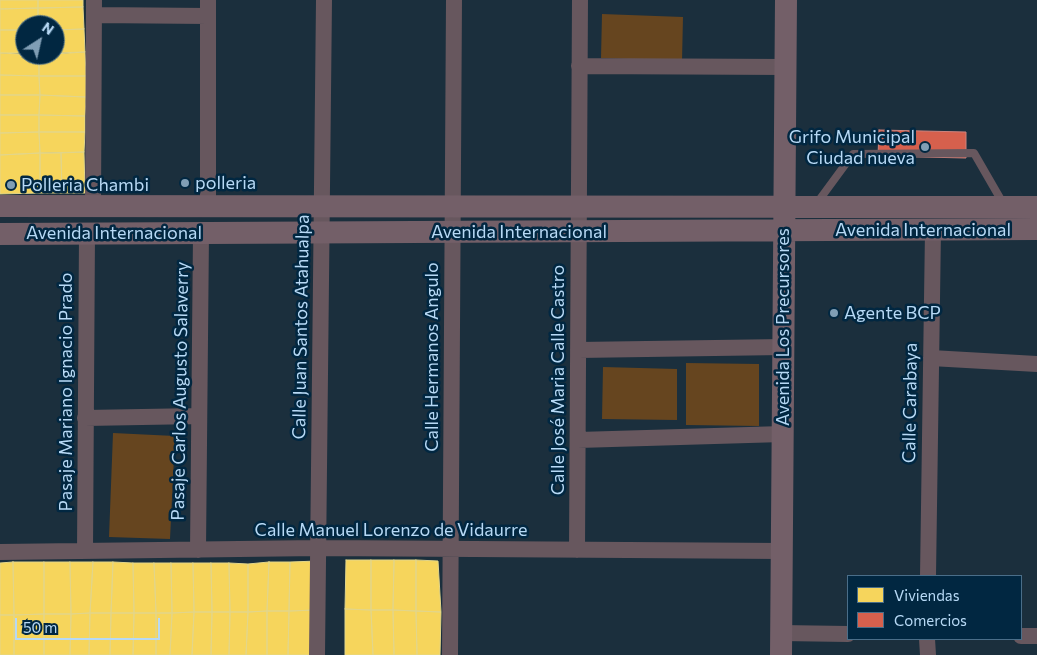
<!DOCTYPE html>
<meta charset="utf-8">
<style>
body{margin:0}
#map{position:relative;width:1037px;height:655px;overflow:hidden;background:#1b2f3d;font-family:Commissioner,sans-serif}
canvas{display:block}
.legend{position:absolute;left:847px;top:575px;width:175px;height:65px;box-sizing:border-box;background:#012741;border:1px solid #4a6e89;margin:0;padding:6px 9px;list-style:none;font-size:15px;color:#b7d9f5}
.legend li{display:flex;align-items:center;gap:10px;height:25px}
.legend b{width:25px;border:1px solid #4a6e89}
.north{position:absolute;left:15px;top:15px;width:50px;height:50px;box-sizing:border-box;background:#012741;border:1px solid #4a6e89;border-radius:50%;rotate:35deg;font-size:14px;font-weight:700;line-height:20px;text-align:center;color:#b7d9f5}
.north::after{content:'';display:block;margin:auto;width:18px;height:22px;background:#809eb5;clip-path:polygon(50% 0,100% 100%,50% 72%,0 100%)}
.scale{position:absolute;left:15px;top:618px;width:145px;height:22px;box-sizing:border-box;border:2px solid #b7d9f5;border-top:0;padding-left:6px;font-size:15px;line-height:18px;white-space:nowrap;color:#b7d9f5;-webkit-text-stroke:4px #012741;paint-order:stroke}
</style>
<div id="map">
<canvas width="1037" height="655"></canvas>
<ul class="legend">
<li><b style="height:14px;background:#f6d55c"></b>Viviendas</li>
<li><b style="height:14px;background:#d6604d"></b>Comercios</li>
</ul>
<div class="north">N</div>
<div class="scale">50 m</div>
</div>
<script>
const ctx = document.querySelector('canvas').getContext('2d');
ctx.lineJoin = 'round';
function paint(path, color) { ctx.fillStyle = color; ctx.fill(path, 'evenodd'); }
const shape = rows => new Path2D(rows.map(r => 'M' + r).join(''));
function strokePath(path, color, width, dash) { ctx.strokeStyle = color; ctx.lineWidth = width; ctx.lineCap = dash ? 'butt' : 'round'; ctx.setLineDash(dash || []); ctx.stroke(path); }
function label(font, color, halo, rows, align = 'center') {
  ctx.font = font + ' Commissioner,sans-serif'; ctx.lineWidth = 5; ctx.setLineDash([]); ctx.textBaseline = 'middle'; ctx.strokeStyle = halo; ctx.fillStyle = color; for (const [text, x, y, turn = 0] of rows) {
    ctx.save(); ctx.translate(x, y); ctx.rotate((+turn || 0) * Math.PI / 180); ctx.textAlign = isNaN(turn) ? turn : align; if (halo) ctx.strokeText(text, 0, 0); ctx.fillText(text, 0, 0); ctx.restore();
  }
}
paint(shape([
 [602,14,683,17,682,61,601,58],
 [686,363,759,364,759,426,686,425],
 [603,367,677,369,677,420,602,419],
 [113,433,175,436,170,539,109,537]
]), '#66451f');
const homes = shape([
 [0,0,38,0,38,8,0,9,0,0],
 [38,0,83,0,83,7,38,8,38,0],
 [83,7,84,29,55,30,55,25,38,25,38,8,83,7],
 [38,8,38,25,25,25,25,30,0,30,0,9,38,8],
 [84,29,85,52,55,53,55,30,84,29],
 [0,30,25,30,25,53,0,53,0,30],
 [85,52,86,76,39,76,39,55,85,52],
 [0,53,39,55,39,76,0,75,0,53],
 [0,75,39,76,40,95,0,95,0,75],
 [39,76,86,76,86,97,40,95,39,76],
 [0,95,40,95,39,115,0,115,0,95],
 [40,95,86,97,85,116,39,115,40,95],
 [0,115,39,115,39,132,0,133,0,115],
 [39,115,85,116,85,132,39,132,39,115],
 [39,132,40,153,0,155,0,133,39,132],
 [39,132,85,132,84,152,40,153,39,132],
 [84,152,85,193,62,193,61,153,84,152],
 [40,153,40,193,0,194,0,155,40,153],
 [40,153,61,153,62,193,40,193,40,153],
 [346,560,371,560,371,610,345,609,346,560],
 [371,560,394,560,393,610,371,610,371,560],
 [394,560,416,560,416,611,393,610,394,560],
 [416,560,438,561,441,612,416,611,416,560],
 [318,561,316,610,289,611,290,562,318,561],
 [13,562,14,615,0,615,0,563,13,562],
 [13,562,44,562,44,614,14,615,13,562],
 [44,562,70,562,71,614,44,614,44,562],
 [70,562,93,562,90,613,71,614,70,562],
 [93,562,113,562,111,613,90,613,93,562],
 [113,562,133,563,134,613,111,613,113,562],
 [269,562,267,611,248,612,248,564,269,562],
 [269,562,290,562,289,611,267,611,269,562],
 [133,563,154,563,156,613,134,613,133,563],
 [154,563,171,563,172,613,156,613,154,563],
 [171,563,193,563,194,612,172,613,171,563],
 [193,563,211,563,212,612,194,612,193,563],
 [211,563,229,563,230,612,212,612,211,563],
 [229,563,248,564,248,612,230,612,229,563],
 [345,609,371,610,373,655,345,655,345,609],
 [316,610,317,655,288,655,289,611,316,610],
 [371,610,393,610,394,655,373,655,371,610],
 [393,610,416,611,417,655,394,655,393,610],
 [267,611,267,655,246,655,248,612,267,611],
 [267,611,289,611,288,655,267,655,267,611],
 [416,611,441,612,440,655,417,655,416,611],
 [194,612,192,655,170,655,172,613,194,612],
 [194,612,212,612,211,655,192,655,194,612],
 [212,612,230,612,229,655,211,655,212,612],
 [230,612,248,612,246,655,229,655,230,612],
 [90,613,89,655,70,655,71,614,90,613],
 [90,613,111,613,110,655,89,655,90,613],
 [111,613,134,613,133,655,110,655,111,613],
 [134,613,156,613,156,655,133,655,134,613],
 [156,613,172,613,170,655,156,655,156,613],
 [44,614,44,655,14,655,14,615,44,614],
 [44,614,71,614,70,655,44,655,44,614],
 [0,615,14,615,14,655,0,655,0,615]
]);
paint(homes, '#f6d55c');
strokePath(homes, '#e3d68a', 1);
const shops = shape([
 [879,130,966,132,966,158,878,156,879,130]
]);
paint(shops, '#d6604d');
strokePath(shops, '#cd847f', 1);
strokePath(shape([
 [817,203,853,154,974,153,1004,205]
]), '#67575e', 8);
strokePath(shape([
 [94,15,208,16],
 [579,66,785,67],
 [93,206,94,0],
 [208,206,208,0],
 [578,350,783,347],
 [931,358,1037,364],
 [85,418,199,416],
 [578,440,783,434],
 [198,550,201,233],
 [577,550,580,0],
 [85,551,87,233],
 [0,552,319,548,782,551],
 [928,576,933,230],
 [781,633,848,634],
 [1021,636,1037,636],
 [927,639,928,655],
 [317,655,324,0],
 [450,655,454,0]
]), '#67575e', 16);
strokePath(shape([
 [0,206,1037,207],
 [0,234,1037,229],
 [781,655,786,0]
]), '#735f68', 22);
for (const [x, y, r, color] of [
 [925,147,5,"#809eb5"],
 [185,183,5,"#809eb5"],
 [11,185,5,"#809eb5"],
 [834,313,5,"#809eb5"]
]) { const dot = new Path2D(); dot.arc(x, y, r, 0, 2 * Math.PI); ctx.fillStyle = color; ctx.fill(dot); strokePath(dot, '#012741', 2); }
label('18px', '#b7d9f5', '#012741', [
 ["Grifo Municipal",915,137,"right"],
 ["Ciudad nueva",915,158,"right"],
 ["polleria",195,183],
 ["Polleria Chambi",21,185],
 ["Agente BCP",844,313]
], 'left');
label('18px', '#b7d9f5', '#012741', [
 ["Avenida Internacional",923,230],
 ["Avenida Internacional",519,232],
 ["Avenida Internacional",114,233],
 ["Calle Juan Santos Atahualpa",301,327,-89],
 ["Avenida Los Precursores",783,327,-90],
 ["Calle Hermanos Angulo",432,357,-90],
 ["Calle José Maria Calle Castro",558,380,-90],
 ["Pasaje Carlos Augusto Salaverry",180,391,-89],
 ["Pasaje Mariano Ignacio Prado",66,392,-90],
 ["Calle Carabaya",910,403,-89],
 ["Calle Manuel Lorenzo de Vidaurre",391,530]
]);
</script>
